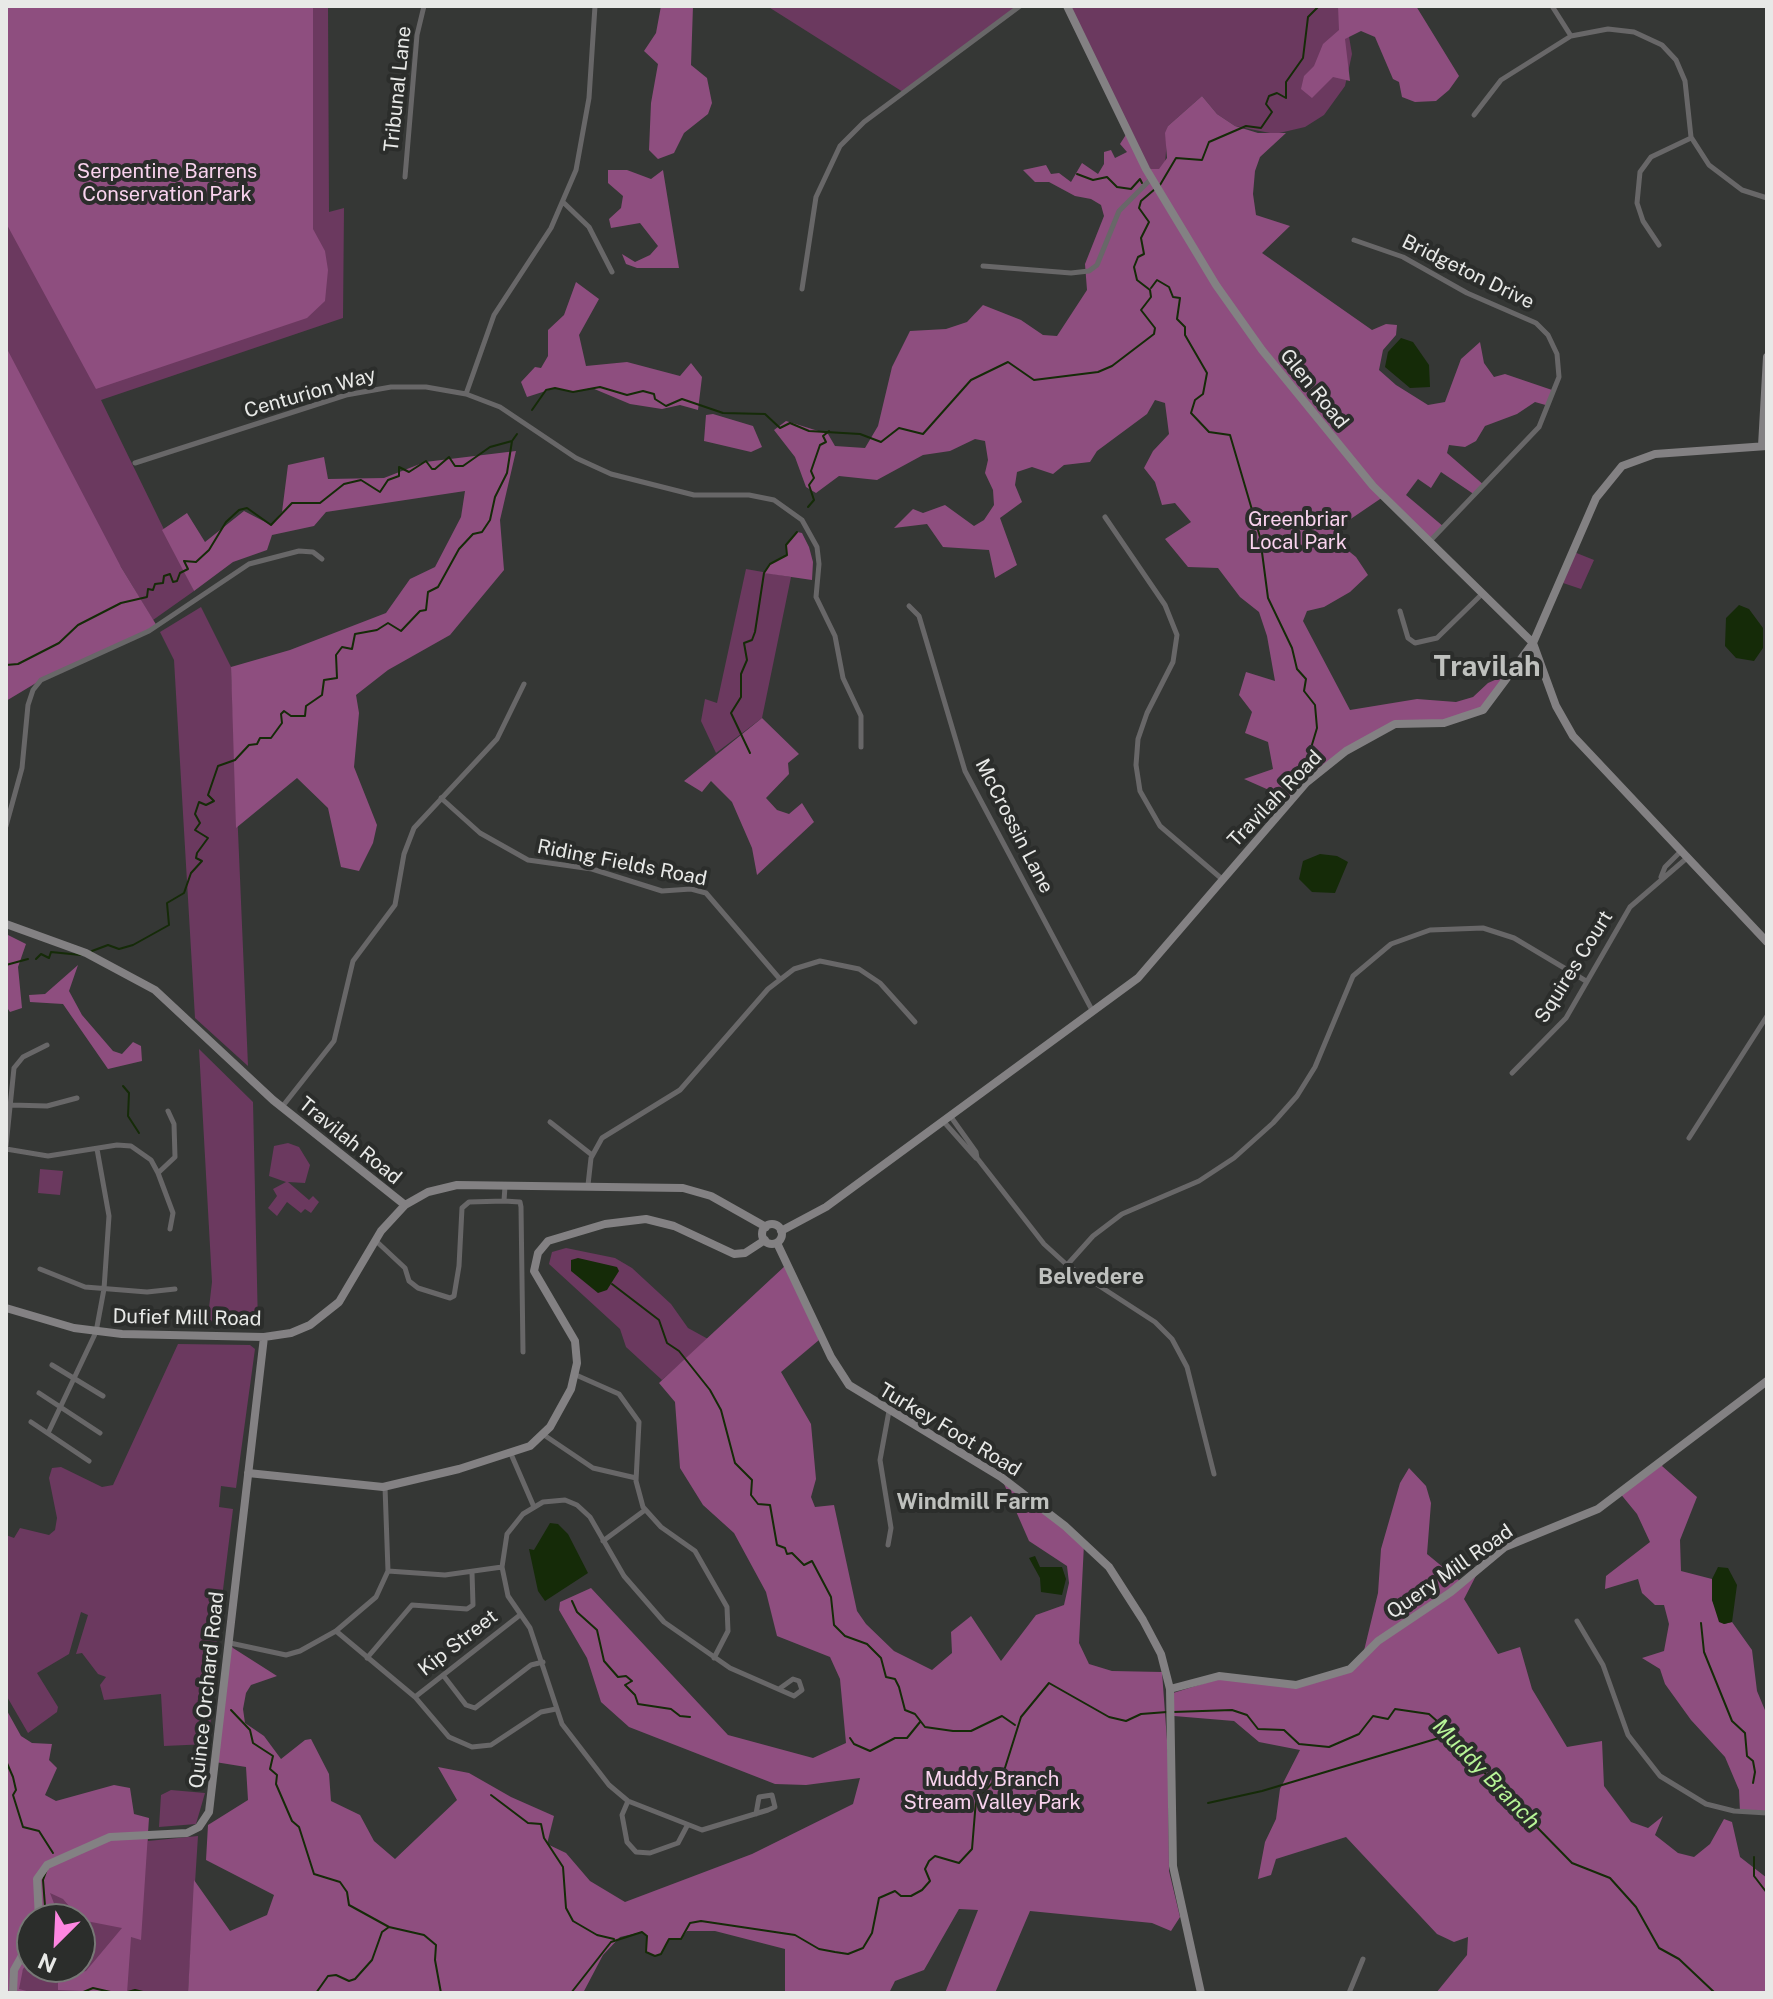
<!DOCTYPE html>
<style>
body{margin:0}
#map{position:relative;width:1773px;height:1999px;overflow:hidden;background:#353735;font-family:"Public Sans",sans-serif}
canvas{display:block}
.frame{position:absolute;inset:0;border:8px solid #e8e9e7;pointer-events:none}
.north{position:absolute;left:16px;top:1903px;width:80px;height:80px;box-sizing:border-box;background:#2b2d2b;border:2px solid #777876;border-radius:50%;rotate:204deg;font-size:22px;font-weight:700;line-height:32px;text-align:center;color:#e8e9e7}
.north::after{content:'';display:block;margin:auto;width:28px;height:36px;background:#fd86e1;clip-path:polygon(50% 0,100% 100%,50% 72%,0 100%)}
</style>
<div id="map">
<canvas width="1773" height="1999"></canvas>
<div class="frame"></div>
<div class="north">N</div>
</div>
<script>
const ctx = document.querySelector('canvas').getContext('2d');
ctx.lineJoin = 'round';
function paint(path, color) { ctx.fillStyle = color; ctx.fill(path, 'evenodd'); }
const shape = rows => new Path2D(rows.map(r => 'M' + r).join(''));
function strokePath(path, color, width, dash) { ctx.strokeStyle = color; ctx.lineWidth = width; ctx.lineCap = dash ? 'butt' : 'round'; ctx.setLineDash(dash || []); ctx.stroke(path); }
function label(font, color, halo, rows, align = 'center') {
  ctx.font = font + ' "Public Sans",sans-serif'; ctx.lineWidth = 8; ctx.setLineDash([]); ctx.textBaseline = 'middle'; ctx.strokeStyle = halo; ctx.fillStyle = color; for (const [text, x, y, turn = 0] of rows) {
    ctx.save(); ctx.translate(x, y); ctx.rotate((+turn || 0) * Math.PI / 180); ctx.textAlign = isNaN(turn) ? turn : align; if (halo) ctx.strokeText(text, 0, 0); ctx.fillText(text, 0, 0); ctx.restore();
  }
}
paint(shape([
 [6,6,328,6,329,212,344,208,343,318,101,400,194,591,153,620,121,567,6,419],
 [767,6,1020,6,903,92],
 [1067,6,1353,6,1347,25,1352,54,1345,86,1324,115,1305,127,1275,134,1235,126,1217,114,1202,96,1168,126,1165,164,1160,169,1146,169],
 [1574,552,1594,560,1581,589,1563,583],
 [746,569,791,577,762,718,716,753,701,721,705,699,717,703],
 [201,607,231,667,248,1066,195,1018,174,660,160,632],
 [199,1049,253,1102,258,1326,207,1325,212,1282],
 [288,1143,299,1147,310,1165,305,1183,288,1182,309,1200,313,1196,319,1202,311,1213,305,1209,301,1213,287,1202,277,1216,268,1208,277,1196,273,1189,286,1182,269,1176,274,1146],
 [40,1169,63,1171,60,1195,38,1193],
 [566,1248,615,1258,632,1268,671,1304,688,1328,708,1339,662,1380,626,1347,620,1329,549,1264,552,1252],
 [178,1344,250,1345,255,1349,236,1488,221,1486,219,1507,233,1509,217,1638,209,1744,164,1746,161,1694,104,1700,100,1685,106,1677,98,1674,82,1653,76,1654,88,1615,81,1612,69,1654,37,1673,58,1707,57,1712,28,1733,6,1695,6,1535,14,1538,20,1528,49,1535,55,1530,57,1518,49,1478,52,1468,61,1467,102,1487,113,1485],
 [171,1790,205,1793,196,1824,159,1827,161,1795],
 [198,1836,188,1993,15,1993,32,1941,32,1967,80,1967,80,1919,40,1919,39,1879,148,1837,148,1841]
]), '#6b395f');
paint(shape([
 [6,6,313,6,313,229,325,251,328,270,325,301,307,318,96,389,6,223],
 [661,6,693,6,691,65,707,78,712,103,708,114,684,133,674,153,658,159,649,150,651,103,658,64,644,51,656,33],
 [1338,6,1416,6,1459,76,1449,90,1436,101,1415,102,1402,97,1399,82,1393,79,1375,37,1361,31,1345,39,1350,81,1333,77,1312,98,1301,89,1304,76,1314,66,1323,44,1339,30],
 [1202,96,1217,114,1235,126,1258,133,1286,133,1260,157,1255,171,1253,194,1256,215,1290,226,1262,253,1372,330,1386,324,1397,325,1396,335,1383,350,1379,370,1396,385,1428,405,1445,402,1461,359,1480,342,1484,363,1494,377,1505,374,1555,391,1549,406,1535,402,1517,414,1485,426,1476,441,1465,447,1449,445,1447,453,1485,486,1475,495,1441,472,1431,488,1418,479,1406,495,1444,527,1430,541,1383,497,1336,529,1340,544,1356,557,1368,575,1350,592,1324,607,1307,611,1303,621,1350,710,1417,699,1456,702,1473,697,1488,683,1513,672,1483,710,1444,723,1382,729,1287,798,1244,779,1273,769,1268,742,1245,733,1252,712,1239,695,1246,672,1275,681,1267,636,1259,612,1240,597,1218,568,1188,567,1165,539,1191,522,1175,503,1162,505,1155,482,1144,468,1153,451,1169,434,1165,403,1155,400,1147,414,1097,451,1090,462,1064,465,1053,474,1032,467,1017,472,1015,485,1022,502,1000,518,1017,565,995,578,989,550,943,547,927,524,894,528,913,509,923,513,945,505,974,526,984,520,994,505,993,490,985,473,988,460,985,441,975,439,950,451,923,455,877,480,839,476,816,493,806,487,795,457,774,430,786,421,828,434,835,446,865,448,878,426,892,367,910,331,946,329,967,322,983,305,1021,320,1043,335,1057,336,1087,290,1085,264,1104,216,1101,205,1091,199,1075,196,1049,182,1035,182,1023,170,1046,165,1051,174,1059,173,1071,182,1082,163,1098,174,1104,164,1104,152,1111,150,1115,158,1127,152,1120,144,1127,133,1146,169,1159,169,1167,158,1165,133,1168,126],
 [608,170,627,170,651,179,663,170,679,268,637,268,626,264,622,254,635,262,650,255,658,246,640,223,611,228,609,219,621,208,623,196,608,183],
 [576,282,599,299,579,335,586,366,627,362,680,376,691,363,702,377,698,410,680,405,662,409,630,404,592,388,573,392,555,388,527,397,521,382,535,367,541,368,548,356,548,330,564,315],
 [6,347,121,567,157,626,41,680,6,701],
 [713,414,753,426,762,447,751,452,704,441,706,415],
 [516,451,500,520,504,570,450,635,388,670,356,695,359,713,354,767,377,825,373,843,359,871,341,867,328,808,297,778,236,828,231,667,290,650,386,613,410,579,435,567,461,517,465,491,326,512,314,526,272,535,267,550,233,562,194,591,162,530,187,513,205,542,244,511,271,525,282,512,288,465,324,457,328,479,384,478,425,462],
 [797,532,802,533,809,547,813,562,812,580,764,573,770,564,787,555,786,545],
 [762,718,799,754,788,763,789,774,766,798,777,810,789,814,802,803,814,822,757,875,752,848,732,802,711,781,702,792,684,781],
 [6,934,26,944,18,967,22,1008,10,1012,6,1006],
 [78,965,69,991,82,1015,113,1051,122,1054,133,1042,141,1046,142,1061,108,1069,63,1004,30,1002,29,995,45,994],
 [786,1265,819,1340,781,1372,811,1424,816,1479,811,1497,815,1507,834,1505,857,1611,866,1624,894,1651,932,1670,952,1653,951,1632,971,1616,1001,1661,1036,1615,1064,1605,1069,1583,1067,1566,1029,1541,1001,1477,1084,1544,1079,1643,1089,1664,1112,1671,1162,1672,1168,1754,1169,1871,1180,1917,1171,1931,1152,1923,1030,1911,995,1993,945,1993,978,1910,959,1909,924,1970,895,1981,889,1993,785,1993,785,1949,715,1931,687,1931,681,1939,669,1939,661,1954,655,1956,646,1952,647,1936,642,1932,620,1937,603,1955,583,1993,188,1993,194,1880,230,1931,267,1915,274,1895,206,1860,208,1825,248,1800,246,1767,215,1762,228,1641,233,1648,277,1676,251,1685,246,1693,243,1709,245,1723,264,1736,281,1759,305,1740,311,1739,329,1774,331,1801,360,1815,374,1841,395,1859,457,1800,438,1767,469,1773,511,1797,554,1816,547,1844,566,1853,590,1881,625,1902,752,1854,853,1804,860,1778,806,1785,775,1784,629,1727,601,1702,587,1658,559,1610,560,1602,591,1588,728,1735,813,1758,846,1743,840,1679,830,1657,777,1636,766,1592,734,1533,703,1505,680,1468,675,1402,659,1383],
 [1671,1452,1662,1466,1697,1497,1680,1540,1681,1571,1712,1579,1712,1600,1724,1624,1732,1622,1752,1650,1757,1691,1767,1715,1767,1812,1740,1812,1739,1790,1725,1757,1691,1720,1665,1684,1660,1669,1642,1658,1664,1651,1669,1624,1664,1605,1655,1605,1642,1593,1638,1579,1605,1589,1606,1576,1650,1542,1637,1514,1619,1492],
 [1409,1468,1426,1486,1431,1503,1427,1554,1461,1582,1482,1564,1464,1599,1498,1654,1520,1647,1532,1689,1567,1747,1602,1741,1604,1786,1631,1822,1648,1828,1663,1816,1655,1835,1678,1853,1694,1857,1710,1844,1724,1819,1732,1822,1740,1857,1767,1878,1767,1993,1436,1993,1467,1955,1468,1937,1454,1942,1437,1934,1346,1837,1276,1859,1271,1875,1258,1879,1265,1842,1276,1819,1280,1789,1300,1750,1259,1742,1234,1721,1174,1716,1173,1693,1218,1679,1297,1687,1361,1663,1378,1593,1381,1549,1400,1483],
 [6,1709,21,1736,32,1743,52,1744,49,1760,57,1768,45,1795,56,1801,114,1785,130,1788,134,1814,149,1818,141,1940,131,1937,127,1993,58,1990,58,1978,86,1971,122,1928,81,1920,63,1899,50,1893,60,1919,32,1919,32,1958,23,1969,19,1989,34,1993,6,1993]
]), '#8e4e7f');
paint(shape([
 [1401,338,1413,342,1429,365,1430,387,1410,388,1385,367,1388,352],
 [1739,605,1749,609,1763,628,1763,648,1754,661,1736,658,1725,646,1726,618],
 [1320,854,1337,856,1348,862,1335,893,1312,892,1299,879,1303,861],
 [578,1258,617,1267,619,1271,607,1290,598,1293,571,1271,571,1260],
 [550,1523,558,1524,568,1534,588,1573,545,1601,538,1591,529,1549,534,1550],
 [1035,1556,1040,1567,1062,1567,1066,1579,1062,1595,1041,1592,1040,1578,1029,1558],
 [1718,1567,1728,1568,1737,1585,1732,1622,1724,1624,1719,1622,1712,1600,1712,1579]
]), '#152b08');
strokePath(shape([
 [1077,174,1093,180,1107,177,1117,187,1131,189,1140,179,1142,183],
 [1160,185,1176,158,1202,160,1209,142,1246,126,1261,128,1272,112,1266,104,1269,96,1277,93,1286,98,1286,82,1303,58,1308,17,1319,6],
 [1151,288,1157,280,1169,287,1173,297,1180,298,1177,319,1185,327,1185,335,1207,373,1203,394,1195,400,1191,413,1209,432,1230,435,1260,537,1268,598,1292,648,1297,669,1306,679,1304,691,1315,705,1317,728,1311,748,1316,757],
 [532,410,546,390,555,388,573,392,600,387,627,395,643,391,654,394,655,399,666,406,682,399,723,413,765,414,780,428,790,423,809,431,860,434,881,442,899,428,923,434,971,380,1008,362,1034,380,1098,372,1112,366,1154,334,1155,328,1141,310,1151,297,1150,290,1137,280,1134,267,1138,257,1144,254,1141,238,1149,222,1139,208,1141,201,1155,189],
 [808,507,814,500,809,485,814,478,811,471,820,445,826,442,823,436,829,431],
 [6,665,18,664,59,643,78,625,121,603,147,597,148,589,153,590,155,584,163,583,164,576,170,574,173,582,177,581,180,573,188,569,184,561,196,562,209,550,226,522,239,510,247,508,271,525,292,503,320,503,344,484,361,480,380,492,388,480,399,476,399,467,409,472,426,461,432,469,435,469,449,457,455,466,463,466,490,447,512,441],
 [750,753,731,713,741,697,741,674,747,660,744,643,752,640,755,632,764,573,770,564,787,555,786,545,797,532],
 [92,951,108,945,119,949,133,945,169,925,167,903,184,893,191,873,202,861,196,858,197,853,208,838,195,830,200,823,195,814,199,802,206,805,214,801,208,795,218,766,235,760,249,745,257,744,260,738,271,738,282,723,281,714,284,711,291,716,305,716,306,706,322,695,324,680,337,678,336,655,342,647,352,649,355,634,377,630,388,623,401,631,420,611,426,610,428,592,438,587,459,549,473,534,482,532,490,520,495,497,507,473,512,441,517,434],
 [36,959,41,954,49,958,51,952,81,955],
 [6,965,28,959],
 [123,1086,129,1093,128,1116,139,1133],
 [612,1284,659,1320,667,1343,679,1351,710,1390,721,1410,735,1463,752,1480,751,1495,758,1504,770,1505,777,1545,785,1548,787,1554,792,1553,804,1565,812,1561,831,1597,834,1625,845,1636,867,1644,881,1658,886,1677,895,1679,899,1687,905,1710,915,1714,925,1727,953,1731,971,1731,1002,1716,1015,1725],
 [572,1601,577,1612,597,1630,604,1661,618,1677,626,1676,632,1681,625,1685,635,1695,638,1704,671,1709,680,1716,690,1717],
 [1701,1623,1704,1652,1732,1721,1745,1733,1747,1756,1753,1761,1755,1772,1753,1783],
 [231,1710,250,1730,253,1743,273,1756,270,1769,277,1775,276,1784,292,1821,299,1827,314,1874,340,1882,347,1892,349,1905,389,1927],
 [1173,1712,1232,1710,1247,1715,1258,1729,1284,1730,1299,1744,1329,1747,1359,1734,1373,1716,1388,1719,1395,1709,1429,1714,1461,1742,1487,1776,1572,1863,1610,1878,1636,1907,1659,1948,1679,1959,1715,1993],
 [850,1738,854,1744,870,1751,895,1738,907,1738,920,1722],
 [6,1751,6,1756],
 [6,1761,13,1777,16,1790,13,1795,23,1827,39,1831,53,1853],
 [491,1795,528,1823,541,1824,544,1838,563,1867,566,1908,573,1921,597,1935,614,1939],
 [1208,1803,1262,1791,1449,1735],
 [1754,1857,1754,1876,1767,1893],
 [46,1919,43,1880,47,1869],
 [81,1993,93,1988,115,1993],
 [124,1993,135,1990,147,1993],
 [316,1993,328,1976,336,1975,349,1981,355,1979,372,1960,382,1932,389,1927,424,1935,436,1945,435,1960,441,1993],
 [571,1993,611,1942,642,1932,647,1936,646,1952,655,1956,661,1954,669,1939,681,1939,690,1923,701,1921,795,1935,819,1949,835,1952,848,1954,863,1948,872,1933,879,1898,895,1891,901,1896,911,1896,922,1890,930,1881,925,1869,929,1861,935,1856,959,1863,972,1849,976,1800,1004,1771,1021,1717,1049,1683,1109,1717,1126,1721,1141,1714,1167,1712]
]), '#152b08', 2);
strokePath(shape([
 [1552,6,1571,36],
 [1474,115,1501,80,1571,36,1608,29,1634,32,1662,45,1676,60,1685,81,1691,137,1709,165,1742,190,1767,198],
 [405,177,417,35,424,6],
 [564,203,589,227,612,272],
 [1354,240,1403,257,1467,293,1536,323,1548,335,1557,354,1559,377,1539,427,1430,541],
 [1659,245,1643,221,1637,203,1640,172,1651,157,1691,138],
 [983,266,1071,273,1089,271,1097,265,1119,211,1151,179],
 [802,289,816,197,840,146,864,122,1020,6],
 [466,394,494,315,551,228,576,170,589,98,595,6],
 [135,463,346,395,391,387,426,387,466,394,500,407,576,458,611,474,694,495,749,495,774,500,802,520,817,547,819,564,816,597,835,636,843,678,861,716,861,747],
 [1105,517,1165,605,1177,635,1173,662,1147,713,1138,739,1136,765,1140,791,1160,826,1222,879],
 [909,606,919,616,965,771,1092,1010],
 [1400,611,1408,638,1415,643,1437,638,1482,594],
 [441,798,480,833,528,860,592,869,662,891,691,889,706,893,779,978],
 [6,826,22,768,28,705,33,690,41,680,149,631,249,564,299,551,313,552,322,559],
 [1661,877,1665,867,1682,850],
 [1512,1073,1566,1018,1630,907,1688,857],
 [11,1105,47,1106,77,1098],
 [282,1107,334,1041,353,961,395,905,404,854,414,828,497,739,524,684],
 [951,1117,976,1152,977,1158,1044,1244,1067,1265,1155,1322,1172,1339,1187,1367,1214,1474],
 [550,1122,592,1155],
 [944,1122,976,1158],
 [1689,1138,1767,1016],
 [6,1146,14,1068,23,1057,47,1045],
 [6,1149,48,1156,117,1145,131,1146,151,1160,158,1173,173,1213,170,1229],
 [158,1173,175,1157,174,1124,168,1111],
 [588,1185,591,1158,602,1138,680,1090,768,989,794,969,820,961,859,969,880,983,915,1022],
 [505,1186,504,1201,520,1202,521,1207,523,1352],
 [375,1240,405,1268,409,1281,418,1288,450,1298,454,1296,459,1266,462,1208,469,1202,504,1201],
 [1067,1265,1093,1236,1122,1214,1199,1181,1234,1158,1273,1123,1297,1096,1315,1067,1353,976,1391,944,1430,930,1483,928,1514,938,1586,981],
 [40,1269,85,1287,147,1292,175,1289],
 [52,1365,103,1396],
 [576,1375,619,1394,639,1422,636,1481,643,1507,661,1527,695,1551,727,1607,728,1631,714,1658],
 [39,1393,100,1433],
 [31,1422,89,1461],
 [49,1431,96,1332,104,1289,109,1216,97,1149],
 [544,1435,593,1468,636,1478],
 [511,1454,534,1507],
 [603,1541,645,1510],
 [888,1545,891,1528,880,1460,889,1411],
 [388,1571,445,1575,502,1567],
 [1577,1621,1603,1665,1628,1735,1660,1776,1706,1804,1734,1811,1767,1813],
 [336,1631,415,1697,449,1737,472,1747,491,1745,541,1712,556,1709],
 [230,1643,286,1655,300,1651,336,1631,376,1597,388,1571,385,1487],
 [367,1658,412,1605,467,1609,473,1605,472,1572],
 [443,1675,466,1705,475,1708,531,1665,543,1662],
 [415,1697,520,1615],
 [628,1801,622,1815,627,1842,636,1852,650,1853,678,1843,687,1826],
 [756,1814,759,1797,772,1795,775,1807,768,1810,702,1830,628,1801,609,1785,562,1724,530,1628,508,1596,502,1567,507,1534,523,1514,543,1502,565,1500,577,1505,590,1517,624,1576,664,1622,730,1668,794,1696,802,1690,799,1681,793,1679,779,1689],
 [1349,1993,1363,1959]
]), '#686768', 5);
strokePath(shape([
 [1067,6,1146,169,1216,285,1262,350,1373,486,1533,643,1556,706,1573,736,1767,942],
 [1762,446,1767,357],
 [6,924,86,953,155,990,273,1100,405,1205],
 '762 1234a10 10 0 1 1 20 0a10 10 0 1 1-20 0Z',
 [781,1231,826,1207,1138,978,1306,783,1346,751,1395,724,1444,723,1483,710,1533,643,1596,498,1622,466,1655,454,1767,446],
 [777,1243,831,1357,849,1385,1001,1477,1065,1526,1109,1567,1143,1620,1161,1654,1170,1689,1173,1866,1201,1993],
 [6,1308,74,1328,122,1334,264,1337,291,1333,310,1325,339,1302,381,1231,405,1205,428,1192,457,1185,683,1188,711,1196,766,1227],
 [248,1473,383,1487,459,1469,530,1446,550,1427,571,1389,577,1363,575,1341,534,1271,538,1253,548,1241,605,1224,646,1219,674,1226,734,1254,745,1253,765,1240],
 [1170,1689,1219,1676,1296,1685,1350,1669,1378,1641,1451,1592,1505,1547,1598,1509,1767,1381],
 [39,1919,37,1879,47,1865,110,1837,187,1833,199,1827,209,1812,264,1337],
 [13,1993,14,1970,32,1938]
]), '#838183', 8);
label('20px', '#e8e9e7', '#2b2d2b', [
 ["Tribunal Lane",398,89,-84],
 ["Bridgeton Drive",1468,272,26],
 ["Glen Road",1314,389,51],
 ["Centurion Way",310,393,-16],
 ["Travilah Road",1275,799,-46],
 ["McCrossin Lane",1014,826,63],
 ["Riding Fields Road",622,863,11],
 ["Squires Court",1574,967,-58],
 ["Travilah Road",350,1141,39],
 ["Dufief Mill Road",187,1318,1],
 ["Turkey Foot Road",950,1430,31],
 ["Query Mill Road",1450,1572,-35],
 ["Kip Street",458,1643,-38],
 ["Quince Orchard Road",207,1690,-84]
]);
label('20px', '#f9d3ee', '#2b2d2b', [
 ["Serpentine Barrens",167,172],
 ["Conservation Park",167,195],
 ["Greenbriar",1298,520],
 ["Local Park",1298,543],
 ["Muddy Branch",992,1780],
 ["Stream Valley Park",992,1803]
]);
label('bold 22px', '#bfc1be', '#2b2d2b', [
 ["Belvedere",1091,1277],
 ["Windmill Farm",973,1502]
]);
label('italic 22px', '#b7f597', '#2b2d2b', [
 ["Muddy Branch",1486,1774,46]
]);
label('bold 28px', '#bfc1be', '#2b2d2b', [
 ["Travilah",1487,667]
]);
</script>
